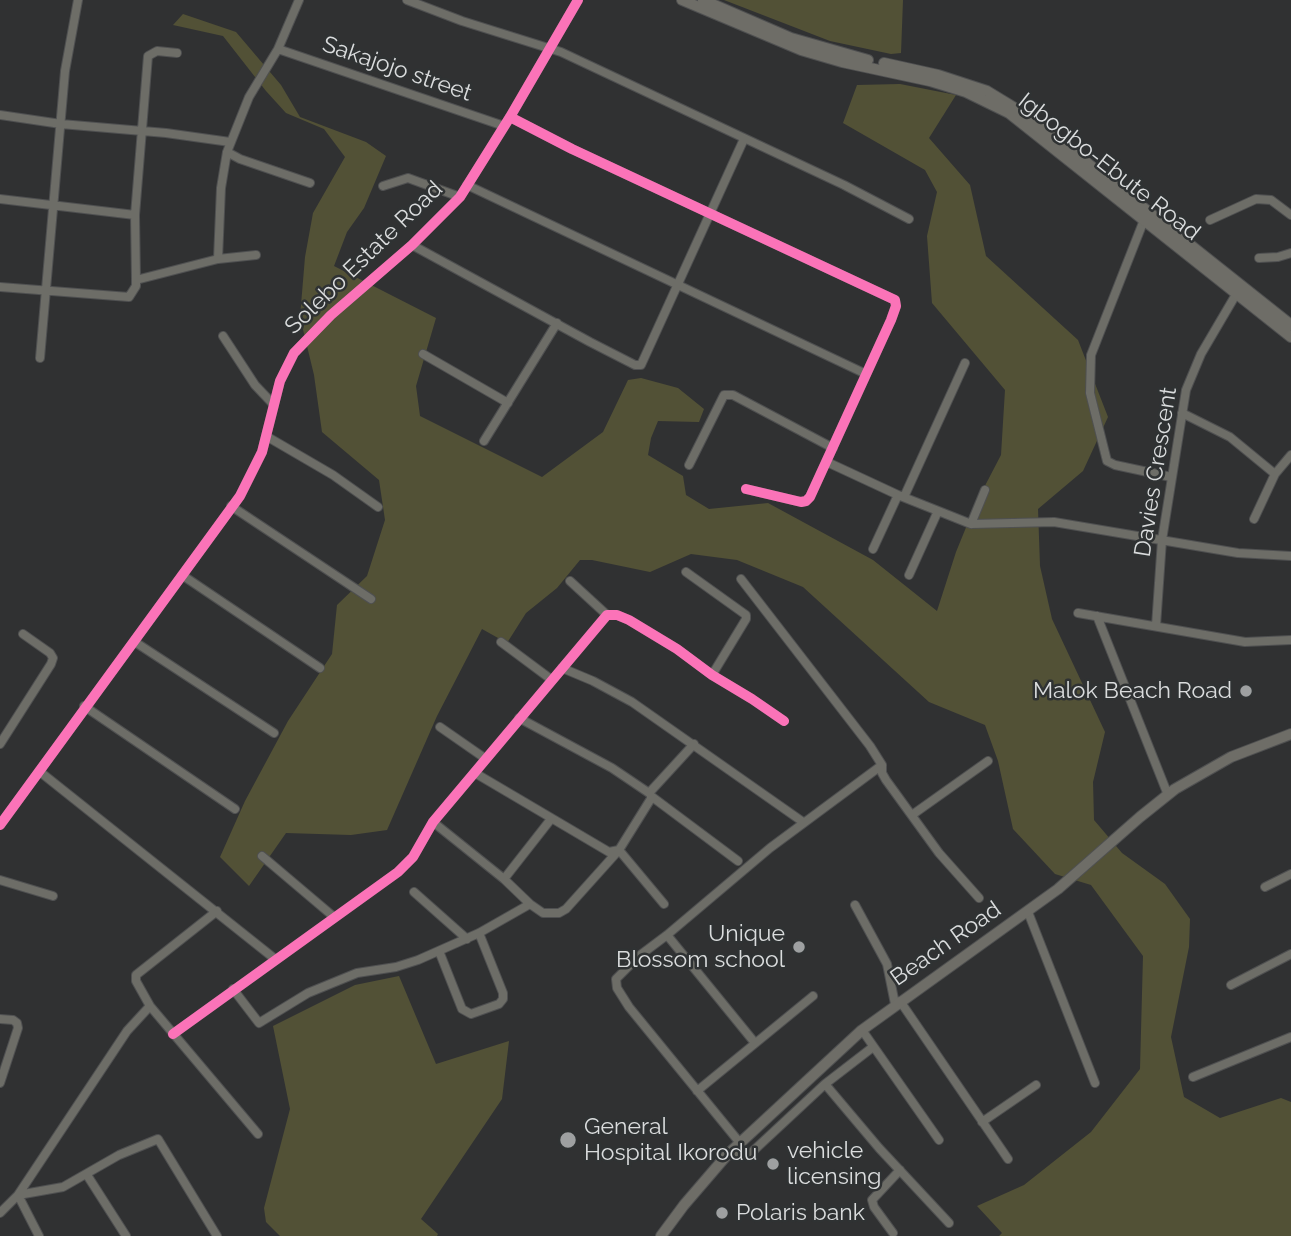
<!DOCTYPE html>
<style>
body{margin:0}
canvas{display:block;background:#303132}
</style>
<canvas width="1291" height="1236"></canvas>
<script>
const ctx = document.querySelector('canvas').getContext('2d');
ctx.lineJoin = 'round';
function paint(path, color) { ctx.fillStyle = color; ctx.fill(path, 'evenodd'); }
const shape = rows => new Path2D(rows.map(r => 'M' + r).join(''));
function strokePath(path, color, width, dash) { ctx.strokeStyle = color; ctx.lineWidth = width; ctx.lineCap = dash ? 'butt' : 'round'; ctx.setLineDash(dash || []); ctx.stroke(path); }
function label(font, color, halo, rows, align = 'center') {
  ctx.font = font + ' Raleway,sans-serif'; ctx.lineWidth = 5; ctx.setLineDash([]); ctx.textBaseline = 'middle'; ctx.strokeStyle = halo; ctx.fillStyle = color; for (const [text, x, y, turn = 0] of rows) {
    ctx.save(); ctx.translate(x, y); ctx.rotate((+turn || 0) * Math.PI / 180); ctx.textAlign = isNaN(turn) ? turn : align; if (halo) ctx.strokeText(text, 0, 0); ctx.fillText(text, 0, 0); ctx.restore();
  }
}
paint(shape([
 [724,0,903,0,901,53,891,54,830,41],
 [183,14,236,32,281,85,300,117,366,142,386,156,364,208,347,232,334,266,436,318,416,386,420,416,542,477,603,432,628,380,641,378,678,388,704,409,699,422,658,421,651,438,648,455,683,476,686,495,709,509,768,503,873,560,937,611,956,552,976,503,1001,455,1005,390,932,303,927,236,937,192,925,170,843,123,857,85,900,84,956,95,929,138,970,185,986,256,1078,340,1108,417,1083,471,1038,509,1040,566,1052,619,1105,732,1093,782,1094,820,1122,853,1165,884,1190,919,1189,947,1171,1037,1184,1097,1220,1118,1281,1098,1291,1102,1291,1236,999,1236,1002,1233,977,1206,1024,1185,1091,1132,1140,1069,1143,956,1091,885,1055,874,1013,829,998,761,985,725,929,702,803,587,737,560,691,554,650,572,592,560,580,560,557,588,526,613,507,643,482,629,437,716,387,830,351,835,286,833,249,886,220,857,245,801,288,721,332,654,337,605,367,576,385,520,379,480,322,432,314,375,300,317,305,257,313,213,345,157,324,129,286,113,266,91,223,36,173,25],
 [399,976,436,1064,509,1041,502,1099,421,1219,438,1234,437,1236,280,1236,266,1222,264,1208,290,1109,273,1026,355,985]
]), '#525136');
const minor = shape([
 [407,0,462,21,561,52,844,185,909,219],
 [278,49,504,126],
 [0,115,61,124,166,133,230,142],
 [510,117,572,149,895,300,896,306,891,320,810,497,806,501,801,502,746,489],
 [227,152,240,159,310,183],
 [467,185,866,374],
 [383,186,408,178,460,197],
 [0,199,135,215],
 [1144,220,1091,355,1090,393,1107,461,1115,465,1171,477],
 [1210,220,1256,199,1271,200,1291,215],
 [412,245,590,342,635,365,641,365,744,139],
 [1259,258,1278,257,1291,253],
 [218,259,221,188,227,152,249,97,278,49,299,0],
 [136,280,218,259,256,255],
 [0,287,129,297,136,286,136,280,135,215,148,56,157,51,177,53],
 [223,336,255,385,274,405],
 [423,354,508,403],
 [40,358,65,71,78,0],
 [1182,413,1230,437,1275,474],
 [266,436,333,475,378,507],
 [484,441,557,323],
 [827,462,898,495,971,524,1054,522,1238,553,1291,556],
 [689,465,724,395,733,395,833,448],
 [904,497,965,363],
 [231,506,371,599],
 [1254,519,1275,474,1291,455],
 [971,524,985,490],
 [873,549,898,495],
 [686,572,746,615,746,619,712,675],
 [182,575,320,668],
 [909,575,938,511],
 [741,579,870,746,882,765,882,773,886,780,939,853,979,898],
 [570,581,607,615],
 [1078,613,1245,642,1291,640],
 [1097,616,1168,795],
 [1156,626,1162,540,1186,390,1201,354,1238,291],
 [135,642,274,733],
 [501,642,552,680],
 [562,668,593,681,632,702,803,822],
 [84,706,235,809],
 [519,718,612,768,649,793,694,744],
 [440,727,486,759],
 [0,744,51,664,53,658,50,653,23,634],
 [39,771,275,959],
 [475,773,609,852,619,850,652,797],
 [651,796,738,861],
 [912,815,988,761],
 [0,825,240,496,262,452,280,381,294,353,331,315,412,245,460,197,510,117,578,0],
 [262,856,334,917],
 [504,879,551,819],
 [0,880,53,896],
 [1265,887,1291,874],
 [414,892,467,939],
 [530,904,543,913,559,913,566,909,619,850,664,904],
 [855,905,887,964,895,1004],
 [217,911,136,975,136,981,150,1006,258,1134],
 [1028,912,1095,1083],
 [667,935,755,1043],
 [439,951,462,1009,471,1014,499,1004,503,999,503,993,479,933],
 [1231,985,1291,954],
 [233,989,259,1023,308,993,357,973,396,967,418,960,479,933,530,904,504,879,433,822],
 [900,1001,1008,1159],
 [0,1019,13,1020,17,1023,18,1028,0,1083],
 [862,1030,939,1140],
 [173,1034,398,872,413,857,433,822,607,615,617,615,629,620,677,649,712,675,752,699,784,721],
 [1193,1077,1291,1037],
 [825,1084,879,1148,949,1223],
 [697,1091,813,996],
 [982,1122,1036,1085],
 [740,1143,629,1007,617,988,616,979,639,956,667,935,770,848,882,765],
 [727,1155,741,1156,752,1152,825,1084,873,1047],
 [87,1175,126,1236],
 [0,1213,18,1195,127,1031,150,1006],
 [893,1233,874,1207,872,1200,900,1170],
 [39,1236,18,1195,63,1187,119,1155,158,1139,217,1236]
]);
const major = shape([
 [682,0,801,50,842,62,930,81,966,92,1009,113,1291,337],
 [703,0,791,38,868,60],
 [884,63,938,75,987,91,1028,116,1291,325],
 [661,1236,684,1205,727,1155,862,1030,1058,889,1140,817,1175,789,1231,757,1291,734]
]);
strokePath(minor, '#4f5051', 10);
strokePath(major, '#4f5051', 12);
strokePath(minor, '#6d6d67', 8);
strokePath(major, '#6e6d67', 10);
strokePath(shape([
 [510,117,572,149,895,300,896,306,891,320,810,497,806,501,801,502,746,489],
 [0,825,240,496,262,452,280,381,294,353,331,315,412,245,460,197,510,117,578,0],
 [173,1034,398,872,413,857,433,822,607,615,617,615,629,620,677,649,712,675,752,699,784,721]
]), '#fb73b8', 10);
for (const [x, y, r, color] of [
 [1246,691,7,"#9ea0a1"],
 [799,947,7,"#9ea0a1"],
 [568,1140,9,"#9ea0a1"],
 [773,1164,7,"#9ea0a1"],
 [722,1213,7,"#9ea0a1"]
]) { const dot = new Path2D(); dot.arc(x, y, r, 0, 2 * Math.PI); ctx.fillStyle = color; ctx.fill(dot); strokePath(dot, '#2f3233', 2.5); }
label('23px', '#dadcdd', '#2f3233', [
 ["Sakajojo street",397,69,19],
 ["Igbogbo-Ebute Road",1109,167,38],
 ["Solebo Estate Road",364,258,-44],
 ["Davies Crescent",1156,472,-81],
 ["Beach Road",946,944,-35]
]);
label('23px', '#dadcdd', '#2f3233', [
 ["Malok Beach Road",1232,691,"right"],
 ["Unique",785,934,"right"],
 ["Blossom school",785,960,"right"],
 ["General",584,1127],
 ["Hospital Ikorodu",584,1153],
 ["vehicle",787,1151],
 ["licensing",787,1177],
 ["Polaris bank",736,1213]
], 'left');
</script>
